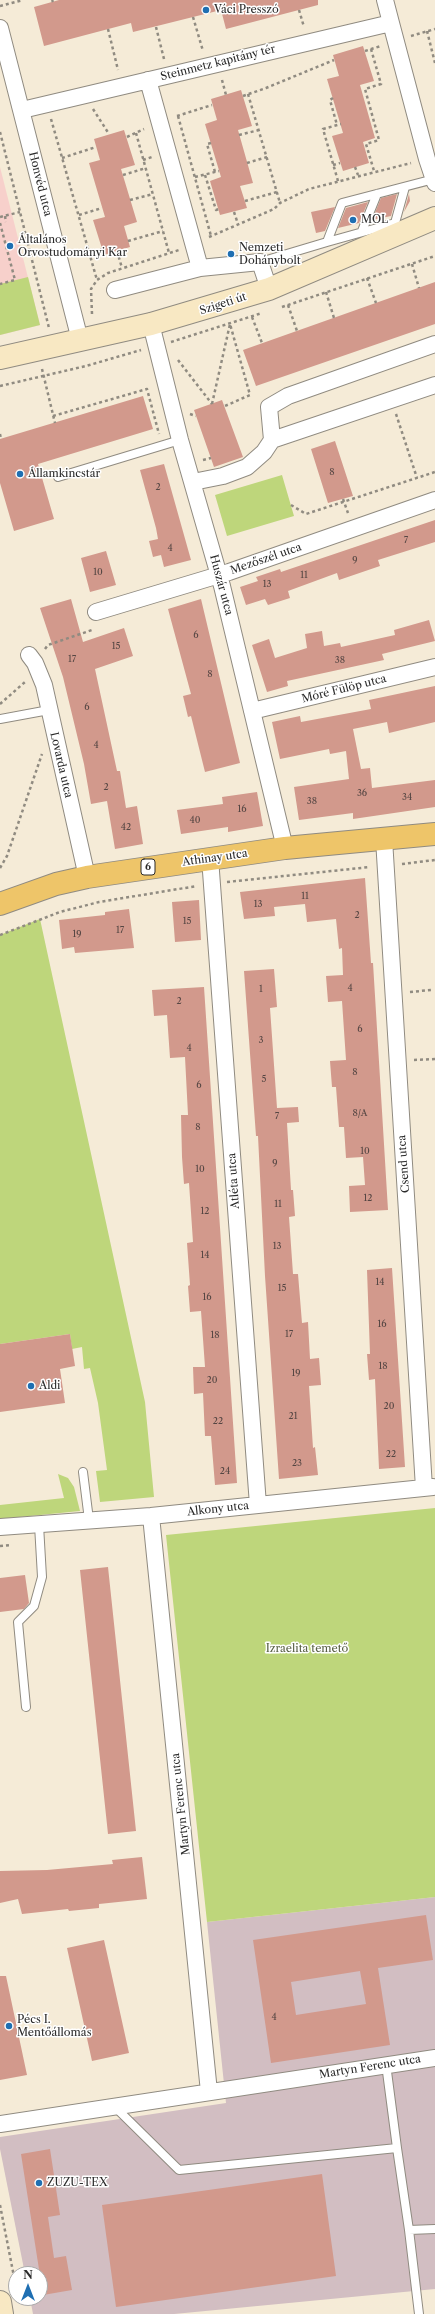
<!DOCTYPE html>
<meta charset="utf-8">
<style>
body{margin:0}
#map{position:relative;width:435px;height:2314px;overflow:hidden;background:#f5ebd7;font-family:"Libre Caslon Text",serif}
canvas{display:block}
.north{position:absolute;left:8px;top:2266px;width:40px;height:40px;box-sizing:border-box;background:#fff;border:1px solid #aaa;border-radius:50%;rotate:0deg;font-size:11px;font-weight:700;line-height:16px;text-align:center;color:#2b2b2b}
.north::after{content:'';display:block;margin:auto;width:14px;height:18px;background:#1f6fb2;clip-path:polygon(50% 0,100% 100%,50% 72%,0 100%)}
</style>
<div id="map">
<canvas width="435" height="2314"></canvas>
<div class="north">N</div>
</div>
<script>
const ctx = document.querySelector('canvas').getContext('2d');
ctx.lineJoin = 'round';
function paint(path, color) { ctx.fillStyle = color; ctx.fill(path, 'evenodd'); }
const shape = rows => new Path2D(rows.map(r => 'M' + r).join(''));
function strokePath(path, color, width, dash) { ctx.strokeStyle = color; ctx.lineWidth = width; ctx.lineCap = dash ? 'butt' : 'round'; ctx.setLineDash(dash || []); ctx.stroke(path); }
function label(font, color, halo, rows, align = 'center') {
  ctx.font = font + ' "Libre Caslon Text",serif'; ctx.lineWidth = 3; ctx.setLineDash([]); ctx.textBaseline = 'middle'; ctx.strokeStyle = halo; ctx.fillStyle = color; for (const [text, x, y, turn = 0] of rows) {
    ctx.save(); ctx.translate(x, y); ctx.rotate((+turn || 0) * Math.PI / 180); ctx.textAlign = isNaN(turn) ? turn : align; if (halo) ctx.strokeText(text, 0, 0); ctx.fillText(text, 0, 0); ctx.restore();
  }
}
paint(shape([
 [0,167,40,325,0,335]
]), '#f7d0cb');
paint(shape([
 [435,1897,435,2289,174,2314,33,2314,30,2298,40,2298,40,2274,25,2274,0,2149,0,2137,226,2103,207,1922]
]), '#d2bec2');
paint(shape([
 [28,277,40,325,0,335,0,284],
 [282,475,294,516,227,536,215,495],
 [40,919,145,1402,154,1497,100,1502,96,1471,107,1470,98,1403,90,1368,84,1369,82,1347,72,1349,70,1334,0,1344,0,935],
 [58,1474,68,1478,74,1487,80,1511,0,1519,0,1505,64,1498],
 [435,1508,435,1897,207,1922,166,1535]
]), '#bed67b');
paint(shape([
 [59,0,318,0,318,5,226,29,221,10,133,32,131,23,44,46,34,7],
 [363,46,374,81,360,85,375,138,363,142,369,163,343,171,332,136,343,133,327,79,339,76,333,55],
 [241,90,252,126,238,130,253,183,240,186,247,208,220,215,210,181,221,177,205,124,217,120,211,99],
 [124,130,135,165,121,169,137,222,124,226,130,247,104,255,93,220,105,217,89,163,100,160,94,139],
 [397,194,391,216,372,220,381,198],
 [409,194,410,201,404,212],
 [368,202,359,223,338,228,346,208],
 [335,207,325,231,316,233,311,212],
 [435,282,435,324,256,386,243,350],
 [143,396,153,429,38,464,54,519,14,531,0,483,0,439],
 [222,400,243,457,214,467,194,410],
 [335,441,353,496,328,503,311,449],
 [164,464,191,560,164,567,161,555,153,557,149,541,158,539,156,528,140,470],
 [435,520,435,542,378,560,380,566,339,580,337,573,288,591,290,598,268,605,265,599,246,605,240,587,258,581,256,577,280,569,281,572],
 [106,551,116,585,90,592,81,558],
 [71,599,83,642,124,628,133,656,95,669,117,771,120,771,126,808,137,806,143,844,115,849,107,801,91,804,84,764,63,677,40,608],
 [201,599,240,763,205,772,191,716,188,717,183,696,191,694,168,609],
 [429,620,435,641,382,654,384,660,287,681,288,686,267,692,252,645,269,639,275,658,307,648,305,634,322,631,324,646,340,643,341,647,395,635,394,630],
 [435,686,435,722,389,733,387,722,353,729,361,769,370,768,372,788,435,780,435,807,353,819,353,813,299,820,294,787,349,779,346,751,330,754,329,749,280,759,272,722,300,716,301,722,371,709,369,700],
 [257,792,263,826,228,832,228,827,181,834,177,810,223,804,222,797],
 [365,878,371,963,373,963,388,1210,350,1212,349,1186,365,1185,363,1157,346,1158,344,1127,339,1127,336,1087,332,1087,330,1061,346,1060,342,1001,328,1002,326,976,343,975,342,948,339,949,336,919,307,922,305,904,274,907,275,916,244,919,240,892],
 [199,900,201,940,175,942,172,902],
 [129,909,134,948,75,953,74,947,62,949,59,920,105,915,105,912],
 [274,969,277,1007,270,1008,277,1108,298,1107,299,1122,287,1123,291,1190,293,1190,295,1216,289,1217,293,1274,298,1274,302,1323,308,1322,310,1359,319,1358,321,1385,309,1386,313,1448,315,1447,318,1475,279,1479,265,1276,258,1136,256,1136,244,971],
 [204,987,237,1483,215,1485,211,1436,205,1436,203,1393,194,1394,193,1367,205,1367,201,1311,190,1312,188,1286,190,1285,187,1243,193,1242,189,1183,184,1184,182,1157,181,1115,188,1115,185,1057,170,1058,167,1015,154,1016,152,990],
 [392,1268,405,1467,379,1469,375,1379,369,1380,367,1354,370,1354,367,1270],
 [70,1334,75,1366,60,1369,65,1403,0,1412,0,1344],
 [108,1567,136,1831,108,1834,80,1570],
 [25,1575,29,1603,24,1609,0,1612,0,1578],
 [142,1857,147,1899,99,1904,99,1908,69,1911,68,1909,22,1914,18,1899,0,1903,0,1871,47,1870,113,1864,112,1860],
 [426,1915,433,1960,378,1968,390,2045,271,2063,253,1940],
 [360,1971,366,2004,296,2015,291,1982],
 [104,1940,129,2053,92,2061,67,1948],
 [0,1976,6,1976,27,2075,0,2080],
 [50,2149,60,2215,48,2217,54,2258,66,2256,72,2290,43,2295,21,2154],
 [322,2174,336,2276,116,2307,102,2205]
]), '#d2998c');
const lane = shape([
 [362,231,377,194],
 [327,242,395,223,405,187],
 [260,262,327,242,342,203,434,179],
 [58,477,180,440],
 [0,719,49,710],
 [83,1472,89,1520],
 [26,1707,18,1622,34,1606,42,1577,39,1525],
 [115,2107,179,2170,397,2148,386,2064],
 [397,2148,409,2230,435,2229],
 [409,2230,419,2314]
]);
const street = shape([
 [391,23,427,159,435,183],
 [0,28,80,340],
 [148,80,200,268,260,262,269,289],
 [22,110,391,23,385,0],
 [115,290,200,268],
 [151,324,180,440,222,586,285,848],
 [272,440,435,385],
 [193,482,223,476,247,467,264,452,272,440,269,407,288,396,435,344],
 [96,612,229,572,435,500],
 [29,655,35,663,44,685,87,877],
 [252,711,435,667],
 [384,839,424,1488],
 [210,858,258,1505],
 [151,1516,209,2092],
 [0,1527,151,1516,433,1487],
 [0,2124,435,2058]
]);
const secondary = shape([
 [0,358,151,324,269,289,435,218],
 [0,2302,2,2314]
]);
const primary = shape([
 [0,904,56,884,87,877,285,848,435,834]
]);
strokePath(lane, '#908b81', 10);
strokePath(street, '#908b81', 18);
strokePath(secondary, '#908b81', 24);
strokePath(primary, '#908b81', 24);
strokePath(shape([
 [52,0,53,2],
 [0,6,23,0],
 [299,10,304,27],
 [193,17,203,51],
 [156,27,164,59],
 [108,29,118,70],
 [427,31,435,63],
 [411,36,435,29],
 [371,49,381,84,365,89,379,140,366,144,374,171],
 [365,51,381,46],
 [222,80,226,95],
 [248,94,280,203],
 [243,96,266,88,334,60],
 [333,98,330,100,337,125],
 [93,109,109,134],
 [177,116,212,105],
 [178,116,211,236],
 [51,119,97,280],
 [0,132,49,328],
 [136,133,169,253],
 [239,135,259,130],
 [127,137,144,129],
 [211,143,207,144,215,172],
 [62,158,96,147],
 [143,160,152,157],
 [247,163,267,157],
 [333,165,340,163],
 [355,167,358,175],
 [123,175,146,168],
 [205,175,216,210,219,209],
 [195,177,219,171],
 [338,181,323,129,341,124],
 [130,200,153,194],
 [245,201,277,192],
 [234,212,238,224],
 [79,215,102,208],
 [5,216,6,222],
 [0,217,20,212],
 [0,223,15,280,0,284],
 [209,237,274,209,280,203,309,189,411,163],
 [128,241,163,231],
 [117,251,122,268],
 [89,253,102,249],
 [412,264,419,288],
 [367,278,376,303],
 [326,292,334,318],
 [288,305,297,331],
 [282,307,435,256],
 [92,314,91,289,97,280,108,273,179,250],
 [252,317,262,343],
 [171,342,262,313],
 [178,360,212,404],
 [42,369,55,423],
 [0,386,86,366,141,350],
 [212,404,230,324,250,395,225,406],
 [190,414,196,416],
 [396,414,417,478],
 [53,416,147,389,159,434],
 [0,434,1,439],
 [203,460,211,458],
 [343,499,348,513],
 [291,505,306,514,435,472],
 [45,649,48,645,92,630],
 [0,704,25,682],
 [402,864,435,860],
 [0,868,7,856,42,754],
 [227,882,370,867],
 [0,935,60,912,99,902,197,886],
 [410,992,431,990],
 [414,1060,435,1059],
 [0,1546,11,1545],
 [0,2205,16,2287]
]), '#908b81', 2.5, [3, 3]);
strokePath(lane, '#fff', 8);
strokePath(street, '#fff', 16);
strokePath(secondary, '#f8e8c3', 22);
strokePath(primary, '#eec569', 22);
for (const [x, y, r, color] of [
 [206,10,4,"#1f6fb2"],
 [353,220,4,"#1f6fb2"],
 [10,246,4,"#1f6fb2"],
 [231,254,4,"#1f6fb2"],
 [20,474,4,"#1f6fb2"],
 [31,1386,4,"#1f6fb2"],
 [9,2026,4,"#1f6fb2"],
 [39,2183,4,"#1f6fb2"]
]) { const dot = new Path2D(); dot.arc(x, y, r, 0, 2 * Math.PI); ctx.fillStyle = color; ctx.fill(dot); strokePath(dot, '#fff', 1.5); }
label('9px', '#554643', null, [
 ["8",332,472],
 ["2",158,487],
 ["7",406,540],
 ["4",170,548],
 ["9",355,560],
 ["10",98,572],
 ["11",304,575],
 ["13",267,584],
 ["6",196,635],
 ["15",116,646],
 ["17",72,659],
 ["38",340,660],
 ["8",210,674],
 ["6",87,707],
 ["4",96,745],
 ["2",106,787],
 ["36",362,793],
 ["34",407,797],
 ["38",312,801],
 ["16",242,809],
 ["40",195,820],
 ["42",126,827],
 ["11",305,896],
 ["13",258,904],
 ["2",357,915],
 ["15",187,921],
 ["17",120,930],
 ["19",77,934],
 ["4",350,988],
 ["1",261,989],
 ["2",179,1001],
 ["6",360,1029],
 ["3",261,1040],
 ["4",189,1048],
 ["8",355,1072],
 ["5",264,1079],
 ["6",199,1085],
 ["8/A",360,1113],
 ["7",277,1116],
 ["8",198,1127],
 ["10",365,1151],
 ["9",275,1163],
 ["10",200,1169],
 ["12",368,1198],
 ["11",278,1204],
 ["12",205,1211],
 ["13",277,1246],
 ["14",205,1255],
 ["14",380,1282],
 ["15",282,1288],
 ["16",207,1297],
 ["16",382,1324],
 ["17",289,1334],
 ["18",215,1335],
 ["18",383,1366],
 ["19",296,1373],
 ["20",212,1380],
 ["20",389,1406],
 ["21",293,1416],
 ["22",218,1421],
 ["22",391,1454],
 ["23",297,1463],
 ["24",225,1471],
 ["4",274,2017]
]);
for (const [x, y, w] of [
 [148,867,14]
]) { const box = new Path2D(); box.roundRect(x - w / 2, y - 8, w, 16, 3); ctx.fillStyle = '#fff'; ctx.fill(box); strokePath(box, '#2b2b2b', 1); }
label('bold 10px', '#2b2b2b', null, [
 ["6",148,867]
]);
label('11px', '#2b2b2b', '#fff', [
 ["Váci Presszó",214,10],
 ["MOL",361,220],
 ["Általános",18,240],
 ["Orvostudományi Kar",18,253],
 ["Nemzeti",239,248],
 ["Dohánybolt",239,261],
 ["Államkincstár",28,474],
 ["Aldi",39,1386],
 ["Pécs I.",17,2020],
 ["Mentőállomás",17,2033],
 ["ZUZU-TEX",47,2183]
], 'left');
label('11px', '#2b2b2b', '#fff', [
 ["Steinmetz kapitány tér",218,63,-14],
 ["Honvéd utca",40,184,76],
 ["Szigeti út",223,304,-18],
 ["Mezőszél utca",266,559,-19],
 ["Huszár utca",221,585,75],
 ["Móré Fülöp utca",344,689,-14],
 ["Lovarda utca",61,765,77],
 ["Athinay utca",215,858,-8],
 ["Csend utca",404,1164,-94],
 ["Atléta utca",234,1181,-94],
 ["Alkony utca",218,1509,-6],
 ["Martyn Ferenc utca",181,1804,-96],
 ["Martyn Ferenc utca",370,2067,-9]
]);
label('11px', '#575e43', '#fff', [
 ["Izraelita temető",307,1649]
]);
</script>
